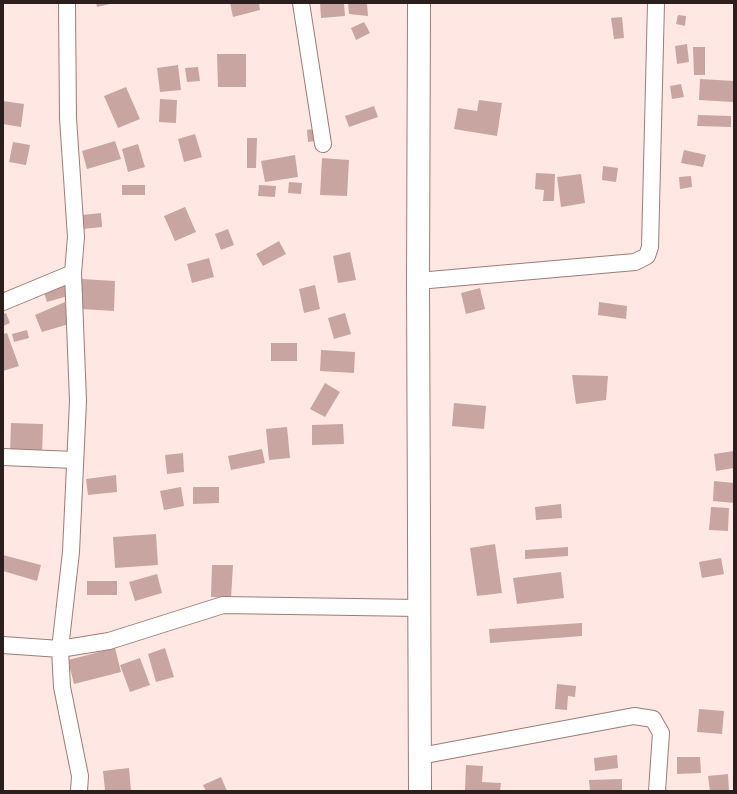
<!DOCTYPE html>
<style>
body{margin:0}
#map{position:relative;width:737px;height:794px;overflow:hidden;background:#ffe8e4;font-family:Raleway,sans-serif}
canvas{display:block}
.frame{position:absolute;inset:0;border:4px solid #2b1e1c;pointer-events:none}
</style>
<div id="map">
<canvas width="737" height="794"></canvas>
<div class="frame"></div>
</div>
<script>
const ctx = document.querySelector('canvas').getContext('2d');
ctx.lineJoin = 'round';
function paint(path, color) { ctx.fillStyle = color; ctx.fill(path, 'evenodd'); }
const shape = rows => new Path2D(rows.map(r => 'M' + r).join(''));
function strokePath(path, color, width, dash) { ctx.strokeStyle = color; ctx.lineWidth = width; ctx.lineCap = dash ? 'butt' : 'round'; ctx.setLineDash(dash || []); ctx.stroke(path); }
paint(shape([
 [96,3,110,3,110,4,97,7],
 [230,3,259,3,260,10,233,17],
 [320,3,344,3,345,16,321,18],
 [348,3,367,3,368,16,349,14],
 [678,15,686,16,685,26,676,24],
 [622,17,624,38,614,39,611,18],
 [364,22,370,33,356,40,351,28],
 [687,44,689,62,677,64,675,46],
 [693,47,705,47,705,75,694,75],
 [217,54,246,54,246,87,218,87],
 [178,65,181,90,160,92,157,68],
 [198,67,200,81,187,82,185,68],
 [700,79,734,81,733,102,699,100],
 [681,84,684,97,672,99,670,86],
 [126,87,140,119,118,128,104,96],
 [160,99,177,100,176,123,159,122],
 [479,100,502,103,497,136,454,129,458,108,477,111],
 [3,101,24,104,21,127,3,124],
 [374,106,378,117,349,127,345,116],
 [698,115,731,116,731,127,697,126],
 [318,128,320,140,308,142,307,130],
 [195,134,202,157,184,162,178,139],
 [247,138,257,138,256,168,247,168],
 [115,141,121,159,87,169,82,151],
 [13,142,30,145,26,165,9,162],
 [138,144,145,167,128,172,122,149],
 [684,150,706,155,703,167,681,163],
 [295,155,298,177,265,182,261,161],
 [322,158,349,160,347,196,320,195],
 [603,166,618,168,616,182,602,180],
 [536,173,555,174,554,201,543,201,544,190,535,189],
 [581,174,585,203,561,207,557,177],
 [691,176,692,187,680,189,679,177],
 [289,182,302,183,301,194,288,193],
 [122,185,145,185,145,195,122,195],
 [259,185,276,186,275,197,258,196],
 [185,207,196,232,175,241,164,216],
 [101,213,102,227,83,229,82,215],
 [228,229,234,245,221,250,215,234],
 [279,241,286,254,263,266,256,254],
 [350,252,356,280,338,283,333,256],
 [209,258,214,277,192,283,187,264],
 [82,279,115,281,114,311,81,309],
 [65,284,68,296,47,302,43,289],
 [315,285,320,309,304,313,299,289],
 [480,288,485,309,466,314,461,293],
 [65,302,69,324,42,332,35,315],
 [599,302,627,306,626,319,598,315],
 [6,313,10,323,3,326,3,314],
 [345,313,351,334,334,339,328,318],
 [27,330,29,338,14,342,12,334],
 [7,333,19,366,3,371,3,334],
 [271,343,297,343,297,361,271,361],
 [321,350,355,352,354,373,320,371],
 [572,375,608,376,606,400,576,404],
 [325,383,340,392,325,417,310,409],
 [454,403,486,406,484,429,452,426],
 [11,423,43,424,42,455,10,454],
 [343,424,344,444,312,445,312,425],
 [287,427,290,458,269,460,266,429],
 [262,449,265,463,231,470,228,456],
 [734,451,734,468,716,471,714,454],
 [183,453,184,472,167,474,165,455],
 [116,475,117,492,88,495,86,479],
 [714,481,734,483,734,503,713,501],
 [181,487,184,506,164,510,160,491],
 [193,487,219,487,219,503,193,504],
 [561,504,562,518,536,520,535,507],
 [711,507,729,508,728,531,709,530],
 [156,534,158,565,115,568,113,537],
 [495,544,502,593,477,596,470,548],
 [568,547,568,556,525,559,525,550],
 [3,555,41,565,37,581,3,571],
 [721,558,724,574,702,578,699,562],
 [212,565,233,565,231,598,211,597],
 [561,572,564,598,517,604,513,578],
 [157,574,162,593,135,601,129,582],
 [87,581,117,581,117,595,87,595],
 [582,623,582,636,490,643,489,629],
 [115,648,121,672,74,684,68,660],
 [165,648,174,677,156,682,148,654],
 [140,658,150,685,130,692,120,665],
 [557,684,576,686,575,697,568,696,567,710,555,709],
 [699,709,724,711,722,734,697,732],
 [617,755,618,768,595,771,594,758],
 [677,757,700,757,701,773,677,774],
 [466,765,483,766,482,782,501,783,500,791,465,791],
 [129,768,131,791,105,790,103,771],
 [728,774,729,791,710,791,708,776],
 [221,777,227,791,206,791,203,785],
 [622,779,622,791,590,791,589,780]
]), '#c8a5a0');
const minor = shape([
 [67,3,68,118,76,237,73,273,78,401,71,552,60,649,62,687,80,776,79,791],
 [301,3,323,144],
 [418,281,635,262,647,256,650,247,656,3],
 [3,302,73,273],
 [3,457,74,460],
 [3,645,60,649,109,641,223,605,419,608],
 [420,756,634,716,653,719,661,733,657,791]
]);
const primary = shape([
 [419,3,418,281,420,791]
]);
strokePath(minor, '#9d7c77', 18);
strokePath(primary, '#9d7c77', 24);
strokePath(minor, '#fff', 16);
strokePath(primary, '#fff', 22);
</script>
